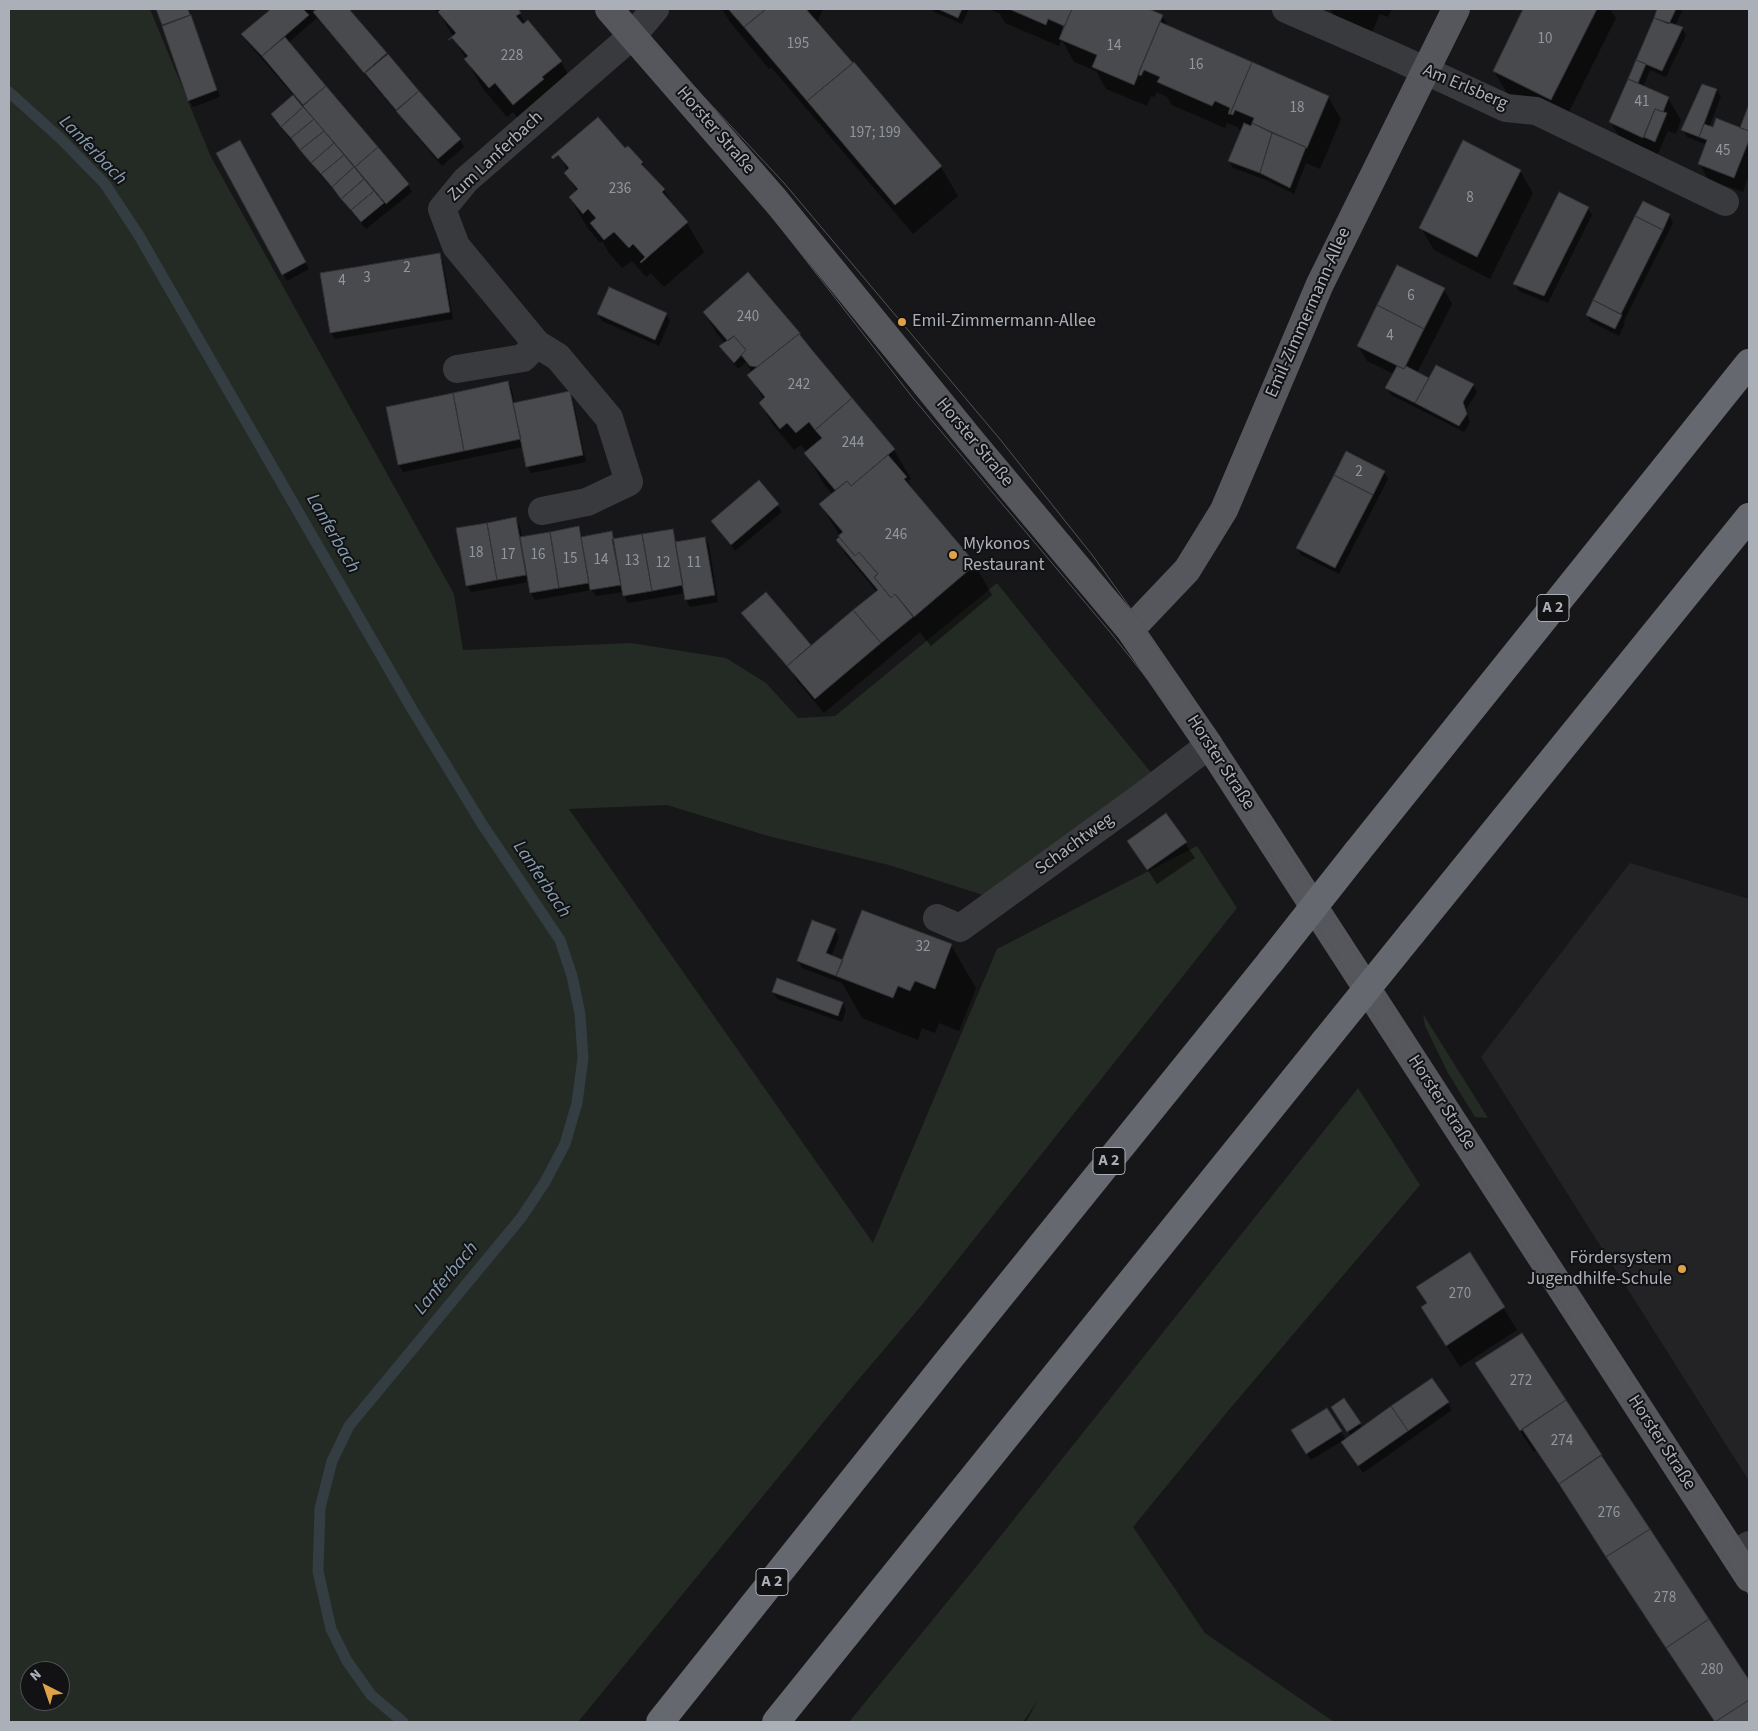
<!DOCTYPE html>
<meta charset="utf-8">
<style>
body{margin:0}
#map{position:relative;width:1758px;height:1731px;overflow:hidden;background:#171719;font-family:"Source Sans 3",sans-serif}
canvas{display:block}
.frame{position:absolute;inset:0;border:10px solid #abafb7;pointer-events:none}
.north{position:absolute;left:20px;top:1661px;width:50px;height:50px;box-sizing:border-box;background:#121214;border:1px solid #4f5155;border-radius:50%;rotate:319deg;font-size:14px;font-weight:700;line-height:20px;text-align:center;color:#abafb7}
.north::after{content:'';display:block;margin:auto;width:18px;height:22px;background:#dfa249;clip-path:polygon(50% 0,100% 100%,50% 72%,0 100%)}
</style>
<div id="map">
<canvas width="1758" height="1731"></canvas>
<div class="frame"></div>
<div class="north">N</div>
</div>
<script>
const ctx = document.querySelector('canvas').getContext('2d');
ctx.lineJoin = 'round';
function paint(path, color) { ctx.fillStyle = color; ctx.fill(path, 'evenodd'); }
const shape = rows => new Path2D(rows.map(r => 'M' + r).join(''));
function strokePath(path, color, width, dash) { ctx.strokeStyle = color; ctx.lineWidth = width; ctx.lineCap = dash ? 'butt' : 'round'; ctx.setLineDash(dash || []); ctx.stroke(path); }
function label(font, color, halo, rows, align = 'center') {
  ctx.font = font + ' "Source Sans 3",sans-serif'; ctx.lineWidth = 4; ctx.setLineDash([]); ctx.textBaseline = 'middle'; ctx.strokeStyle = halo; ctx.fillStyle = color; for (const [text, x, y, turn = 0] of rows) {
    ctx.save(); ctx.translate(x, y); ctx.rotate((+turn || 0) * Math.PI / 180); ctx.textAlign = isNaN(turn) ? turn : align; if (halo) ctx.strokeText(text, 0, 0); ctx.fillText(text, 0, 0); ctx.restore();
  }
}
paint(shape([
 [1630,863,1749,899,1749,1481,1481,1057]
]), '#232326');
paint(shape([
 [9,9,150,9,211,157,454,594,463,650,631,643,726,658,766,683,798,718,835,716,997,583,1062,664,1154,776,986,896,889,865,768,836,667,805,569,809,873,1243,997,949,1197,846,1237,908,921,1306,848,1392,578,1722,9,1722],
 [30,1671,60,1671,60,1701,30,1701],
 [1423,1014,1488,1118,1475,1117,1448,1073,1425,1026],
 [1358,1088,1420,1185,1228,1411,1133,1527,1205,1633,1334,1722,1026,1722,1038,1700,1023,1722,849,1722,975,1568]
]), '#242a24');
paint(shape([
 [157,9,189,9,220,97,193,107,189,100],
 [272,9,348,9,460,140,464,147,442,166,317,18,288,43,408,185,412,192,366,229,276,122,272,115,294,96,247,42,243,35],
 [435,9,516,9,526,24,561,62,578,91,531,134,513,112,507,117,483,89,443,19],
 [722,9,823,9,817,23,941,167,958,196,913,234,771,67,769,69,730,22],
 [932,9,969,9,962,24,934,12],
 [989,9,1146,9,1162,16,1169,28,1328,97,1341,119,1320,169,1306,163,1294,194,1266,180,1233,168,1229,161,1241,133,1238,127,1227,123,1225,128,1172,105,1167,97,1157,92,1154,97,1151,96,1147,106,1106,89,1096,71,1074,62,1063,42,1061,41,1059,46,1005,23,1000,14],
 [1330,9,1392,9,1388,17,1380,14,1370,37,1337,20],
 [1525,9,1610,9,1616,18,1564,122,1507,93,1494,71],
 [1658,9,1683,9,1675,26,1682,28,1686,35,1666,77,1650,70,1643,87,1668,98,1681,120,1676,134,1668,131,1655,160,1623,144,1610,121],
 [1702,85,1717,90,1721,97,1709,127,1741,130,1749,108,1749,175,1743,192,1708,179,1700,164,1706,147,1705,144,1687,137,1683,130],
 [240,142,309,269,287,281,218,154],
 [625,150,642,163,646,171,664,190,676,209,687,223,704,252,664,287,651,273,646,277,632,261,622,268,609,253,602,241,600,243,587,227,570,198,577,192,566,173,568,171,558,153],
 [1520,171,1533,193,1490,279,1434,250,1421,228],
 [1643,203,1669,215,1673,223,1624,321,1625,323,1619,336,1591,322,1587,315],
 [1588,208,1592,215,1548,303,1519,291,1515,284],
 [439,255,443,262,453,319,335,339,331,332],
 [748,274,800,334,806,344,894,450,911,479,908,481,917,496,975,565,992,595,931,646,920,632,824,713,797,681,792,672,747,620,811,648,877,592,846,555,837,540,841,538,821,505,832,494,823,483,806,453,807,452,801,445,794,450,773,425,760,403,764,400,749,375,752,373,746,362,738,369,725,353,721,347,725,343,717,334,704,312],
 [1444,289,1452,304,1417,373,1429,379,1473,385,1477,392,1466,410,1470,422,1464,432,1391,395,1387,388,1394,374,1367,361,1358,346],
 [598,314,666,314,670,321,659,346,602,321],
 [508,383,512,390,515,404,569,393,573,400,586,462,531,473,527,466,523,447,403,472,399,465],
 [1384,472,1388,479,1339,574,1301,555,1297,548],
 [759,482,782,512,735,551,712,521],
 [516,519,520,526,522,538,579,528,583,538,611,533,615,540,672,531,677,543,705,538,709,545,718,602,690,607,686,600,685,593,628,603,623,592,596,596,592,590,535,600,531,593,529,582,471,592,467,585],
 [1166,815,1195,858,1157,884,1129,842],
 [835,930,839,937,831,957,844,961,951,945,976,988,959,1031,939,1023,935,1033,922,1028,918,1040,862,1018,842,983,802,968,798,961],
 [773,992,842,1003,846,1010,842,1022,777,999],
 [1470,1254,1517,1330,1460,1367,1436,1329,1428,1304,1418,1287],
 [1521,1334,1749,1683,1749,1722,1715,1722,1536,1451,1534,1452,1490,1386,1477,1363],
 [1432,1380,1452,1410,1363,1473,1342,1441,1311,1460,1297,1438,1327,1409,1346,1440,1351,1436,1337,1414,1344,1399,1362,1428]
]), '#0007');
strokePath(shape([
 [9,92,61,139,105,184,138,234,412,709,482,824,560,940,572,976,580,1014,583,1058,577,1103,565,1144,545,1182,521,1218,349,1426,332,1461,320,1508,318,1571,331,1629,347,1661,371,1695,403,1722]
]), '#333d42', 11);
const building = shape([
 [156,9,188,9,190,15,162,25,156,9],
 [271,9,303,9,309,15,262,56,241,34,271,9],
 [317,9,349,9,387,53,364,73,313,12,317,9],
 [441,9,518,9,521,13,516,16,523,24,528,20,562,61,542,77,544,79,513,105,495,83,489,88,464,59,468,56,452,38,448,40,456,33,438,12,441,9],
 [728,9,766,9,744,27,728,9],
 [766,9,806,9,853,63,807,101,744,27,766,9],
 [938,9,962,9,958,18,938,9],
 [1009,9,1072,9,1062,32,1064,26,1048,19,1046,25,1009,9],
 [1072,9,1149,9,1163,15,1134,85,1092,67,1097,55,1059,39,1072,9],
 [1523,9,1597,9,1551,100,1493,71,1523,9],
 [1657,9,1676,9,1669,24,1654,18,1657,9],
 [191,15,217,90,188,101,162,26,191,15],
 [1654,18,1683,27,1662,71,1636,60,1654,18],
 [1160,22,1252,62,1230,114,1228,114,1230,108,1215,101,1212,106,1157,82,1160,77,1144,70,1141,76,1138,74,1160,22],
 [285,37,326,86,303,105,262,56,285,37],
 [388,54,419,91,396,110,365,73,388,54],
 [1636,60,1646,64,1638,83,1628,79,1636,60],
 [854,62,942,166,895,205,807,101,854,62],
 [1252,62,1329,96,1307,148,1252,123,1254,118,1235,110,1233,115,1230,114,1252,62],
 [1628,79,1669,97,1663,112,1655,109,1643,138,1609,122,1628,79],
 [1702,84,1717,89,1699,137,1681,130,1702,84],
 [326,86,378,147,355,167,303,106,326,86],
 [419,91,461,139,438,159,396,111,419,91],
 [293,95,303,107,281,127,271,114,293,95],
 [1749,104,1749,131,1740,128,1749,104],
 [303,107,314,119,291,138,281,127,303,107],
 [1655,109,1667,113,1655,142,1644,137,1655,109],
 [598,117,625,148,628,146,643,162,641,164,665,189,662,192,688,222,641,263,640,262,645,257,633,244,629,248,614,232,604,240,590,223,596,218,588,209,583,214,569,197,578,189,564,173,569,168,558,155,553,159,551,157,598,117],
 [1716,118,1749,131,1749,140,1734,178,1698,164,1707,140,1699,137,1704,124,1713,127,1716,118],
 [314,119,324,131,300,150,291,138,314,119],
 [1244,123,1251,126,1252,123,1272,133,1260,173,1228,161,1244,123],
 [324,131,334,143,311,163,300,150,324,131],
 [1272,133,1306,147,1290,188,1260,173,1272,133],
 [240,140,306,262,282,275,216,153,240,140],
 [1463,140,1521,170,1477,257,1419,228,1463,140],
 [334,143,344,155,321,174,311,163,334,143],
 [378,147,409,184,386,204,355,167,378,147],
 [344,155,354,167,332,187,321,174,344,155],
 [354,167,364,179,341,199,332,187,354,167],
 [364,179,374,191,351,210,341,199,364,179],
 [374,191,384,203,361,222,351,210,374,191],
 [1559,192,1589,207,1544,296,1513,284,1559,192],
 [1643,201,1670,214,1663,230,1635,216,1643,201],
 [1635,216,1663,230,1621,314,1593,300,1635,216],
 [440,253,450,312,330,333,320,273,440,253],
 [1397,265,1445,288,1424,329,1377,305,1397,265],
 [748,272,800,333,757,367,750,366,741,355,746,350,734,336,728,341,727,340,703,312,748,272],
 [609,287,667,313,655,340,597,314,609,287],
 [1593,300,1622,315,1615,329,1586,315,1593,300],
 [1377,305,1424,329,1404,369,1357,346,1377,305],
 [800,333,800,335,812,350,852,398,815,430,809,422,796,433,787,423,780,429,759,403,765,397,747,375,800,333],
 [734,336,746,350,734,363,719,346,734,336],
 [1436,365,1474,384,1463,402,1467,414,1459,426,1415,403,1436,365],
 [1397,366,1404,369,1406,366,1429,378,1415,403,1385,388,1397,366],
 [508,381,521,439,464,451,453,393,508,381],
 [570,391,583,455,526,467,513,403,570,391],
 [453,393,464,451,398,465,386,407,453,393],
 [852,398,895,449,851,486,847,481,835,490,804,453,822,438,815,430,852,398],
 [1346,451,1385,471,1373,495,1334,475,1346,451],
 [888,455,907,477,904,479,976,564,914,617,895,594,891,598,874,577,878,574,859,552,855,556,839,537,839,535,843,532,819,504,847,481,851,486,888,455],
 [1334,475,1373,495,1335,568,1296,548,1334,475],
 [759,480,779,504,731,545,711,521,759,480],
 [516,517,526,575,497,580,487,523,516,517],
 [487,523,497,580,466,586,456,528,487,523],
 [579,526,589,583,559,588,550,532,579,526],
 [673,529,683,585,652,591,642,534,673,529],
 [612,531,621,585,590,590,581,537,612,531],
 [550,532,559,588,530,593,520,537,550,532],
 [642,534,652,591,623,596,612,539,642,534],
 [705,537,715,595,685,600,675,542,705,537],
 [839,537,855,556,859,552,878,574,874,577,891,598,895,594,913,617,881,643,853,610,878,590,836,540,839,537],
 [766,592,811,645,787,666,741,613,766,592],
 [853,610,881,643,815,699,787,666,853,610],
 [1166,813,1187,842,1147,870,1127,841,1166,813],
 [862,910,952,944,935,989,915,981,910,991,898,986,893,998,836,976,862,910],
 [812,920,836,929,826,953,843,960,836,976,797,961,812,920],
 [777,978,843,1002,838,1016,772,992,777,978],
 [1470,1252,1505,1307,1446,1346,1421,1307,1427,1303,1416,1287,1470,1252],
 [1522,1333,1566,1400,1520,1431,1475,1363,1522,1333],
 [1432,1378,1449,1402,1408,1431,1391,1406,1432,1378],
 [1344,1398,1361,1423,1347,1432,1331,1407,1344,1398],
 [1566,1400,1602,1455,1559,1484,1522,1429,1566,1400],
 [1391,1406,1408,1431,1358,1466,1341,1442,1391,1406],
 [1327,1408,1342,1431,1306,1454,1291,1430,1327,1408],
 [1601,1455,1650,1529,1606,1557,1559,1484,1601,1455],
 [1650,1529,1709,1619,1666,1648,1606,1557,1650,1529],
 [1709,1619,1749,1680,1749,1700,1715,1722,1666,1648,1709,1619],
 [1749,1700,1749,1722,1715,1722,1749,1700]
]);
paint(building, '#494a4e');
strokePath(building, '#313235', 1);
strokePath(shape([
 [1286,9,1396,57,1506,108,1536,111,1725,202],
 [457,369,523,358,537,344],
 [542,511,587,502,629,482,609,418,558,357,537,344,456,246,442,209,466,180,633,35,655,9],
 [937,918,960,928,1141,797,1209,745],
 [1734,1554,1749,1545]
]), '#393a3d', 28);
strokePath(shape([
 [609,9,776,201,974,444,1130,630,1209,745,1749,1578],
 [1130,630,1187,570,1224,510,1320,284,1456,9]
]), '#55575c', 28);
strokePath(shape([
 [1357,852,1749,363],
 [1412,933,1749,517],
 [660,1722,947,1362,1271,961],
 [776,1722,1324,1042]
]), '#65686e', 28);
strokePath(shape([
 [597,9,684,110,773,218,913,398,1110,632,1156,690,1202,751,1255,830,1749,1595],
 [622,9,784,183,999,438,1093,556,1139,620,1276,830,1749,1562]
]), '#525458', 1);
strokePath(shape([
 [1271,961,1357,852],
 [1324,1042,1412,933]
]), '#65686e', 28);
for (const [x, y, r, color] of [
 [902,322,5,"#dfa249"],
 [953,555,5,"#dfa249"],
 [1682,1269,5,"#dfa249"]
]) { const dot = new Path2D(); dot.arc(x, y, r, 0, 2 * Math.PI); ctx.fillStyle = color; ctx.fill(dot); strokePath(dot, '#121214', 2); }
label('15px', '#92969d', null, [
 ["10",1545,40],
 ["195",798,45],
 ["14",1114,47],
 ["228",512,57],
 ["16",1196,66],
 ["41",1642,103],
 ["18",1297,109],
 ["197; 199",875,134],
 ["45",1723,152],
 ["236",620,190],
 ["8",1470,199],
 ["2",407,269],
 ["3",367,279],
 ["4",342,282],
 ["6",1411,297],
 ["240",748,318],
 ["4",1390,337],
 ["242",799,386],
 ["244",853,444],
 ["2",1359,473],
 ["246",896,536],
 ["18",476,554],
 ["17",508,556],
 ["16",538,556],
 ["15",570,560],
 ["14",601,561],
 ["13",632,562],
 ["12",663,564],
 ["11",694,564],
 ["32",923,948],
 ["270",1460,1295],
 ["272",1521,1382],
 ["274",1562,1442],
 ["276",1609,1514],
 ["278",1665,1599],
 ["280",1712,1671]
]);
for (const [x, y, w] of [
 [1553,608,32],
 [1109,1161,32],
 [772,1582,32]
]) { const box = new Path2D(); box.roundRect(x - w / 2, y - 13.5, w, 27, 4); ctx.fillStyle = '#121214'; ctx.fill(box); strokePath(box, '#abafb7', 1); }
label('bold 16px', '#abafb7', null, [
 ["A 2",1553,608],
 ["A 2",1109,1161],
 ["A 2",772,1582]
]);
label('18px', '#abafb7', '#121214', [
 ["Am Erlsberg",1465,88,23],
 ["Horster Straße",715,131,49],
 ["Zum Lanferbach",496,157,-43],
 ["Emil-Zimmermann-Allee",1309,313,-66],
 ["Horster Straße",974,443,50],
 ["Horster Straße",1220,763,57],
 ["Schachtweg",1075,845,-36],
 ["Horster Straße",1441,1103,57],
 ["Horster Straße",1661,1443,57]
]);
label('18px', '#abafb7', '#121214', [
 ["Emil-Zimmermann-Allee",912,322],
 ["Mykonos",963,545],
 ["Restaurant",963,566],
 ["Fördersystem",1672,1259,"right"],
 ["Jugendhilfe-Schule",1672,1280,"right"]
], 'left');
label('italic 19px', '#859eaf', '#121214', [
 ["Lanferbach",92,151,46],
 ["Lanferbach",332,534,60],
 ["Lanferbach",541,880,56],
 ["Lanferbach",447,1279,-50]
]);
</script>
